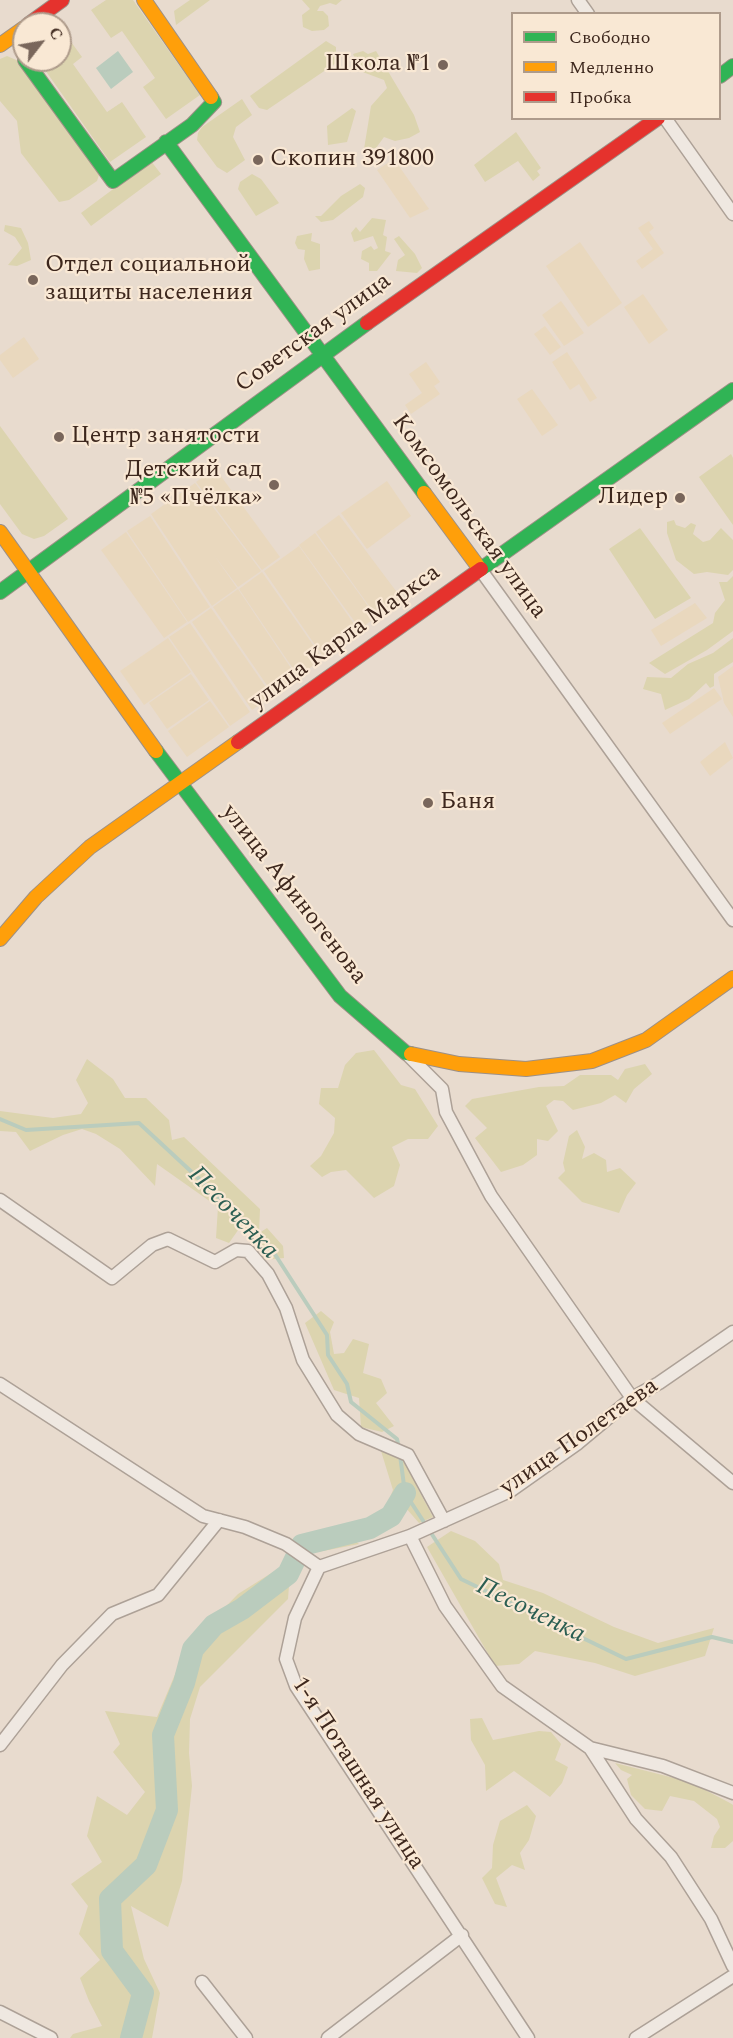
<!DOCTYPE html>
<meta charset="utf-8">
<style>
body{margin:0}
#map{position:relative;width:733px;height:2038px;overflow:hidden;background:#e8dbce;font-family:Spectral,serif}
canvas{display:block}
.legend{position:absolute;left:511px;top:12px;width:210px;height:108px;box-sizing:border-box;background:#f9e8d4;border:2px solid #ae9b8b;margin:0;padding:8px 10px;list-style:none;font-size:18px;color:#3d271d}
.legend li{display:flex;align-items:center;gap:12px;height:30px}
.legend b{width:30px;border:2px solid #ae9b8b}
.north{position:absolute;left:12px;top:12px;width:60px;height:60px;box-sizing:border-box;background:#f9e8d4;border:2px solid #ae9b8b;border-radius:50%;rotate:59deg;font-size:16px;font-weight:700;line-height:24px;text-align:center;color:#3d271d}
.north::after{content:'';display:block;margin:auto;width:21px;height:27px;background:#79665b;clip-path:polygon(50% 0,100% 100%,50% 72%,0 100%)}
</style>
<div id="map">
<canvas width="733" height="2038"></canvas>
<ul class="legend">
<li><b style="height:8px;background:#30b455"></b>Свободно</li>
<li><b style="height:8px;background:#ff9f0a"></b>Медленно</li>
<li><b style="height:8px;background:#e5322d"></b>Пробка</li>
</ul>
<div class="north">С</div>
</div>
<script>
const ctx = document.querySelector('canvas').getContext('2d');
ctx.lineJoin = 'round';
function paint(path, color) { ctx.fillStyle = color; ctx.fill(path, 'evenodd'); }
const shape = rows => new Path2D(rows.map(r => 'M' + r).join(''));
function strokePath(path, color, width, dash) { ctx.strokeStyle = color; ctx.lineWidth = width; ctx.lineCap = dash ? 'butt' : 'round'; ctx.setLineDash(dash || []); ctx.stroke(path); }
function label(font, color, halo, rows, align = 'center') {
  ctx.font = font + ' Spectral,serif'; ctx.lineWidth = 4.5; ctx.setLineDash([]); ctx.textBaseline = 'middle'; ctx.strokeStyle = halo; ctx.fillStyle = color; for (const [text, x, y, turn = 0] of rows) {
    ctx.save(); ctx.translate(x, y); ctx.rotate((+turn || 0) * Math.PI / 180); ctx.textAlign = isNaN(turn) ? turn : align; if (halo) ctx.strokeText(text, 0, 0); ctx.fillText(text, 0, 0); ctx.restore();
  }
}
paint(shape([
 [394,159,429,209,410,218,377,170],
 [649,221,654,228,649,232,664,253,642,269,636,261,653,249,638,228],
 [580,242,622,303,588,327,546,266],
 [643,294,668,330,649,344,624,307],
 [561,301,584,333,564,346,542,315],
 [545,326,561,347,550,355,534,334],
 [24,337,39,359,13,378,0,360,0,355],
 [567,352,597,398,590,402,579,384,570,390,552,362],
 [426,362,440,382,434,386,440,394,411,414,405,405,422,393,409,374],
 [532,389,558,425,542,436,517,399],
 [215,468,280,557,262,570,196,482],
 [387,481,411,516,367,549,341,513],
 [195,483,261,571,238,587,214,555,237,588,212,606,151,514],
 [339,515,402,599,377,617,316,532],
 [150,516,210,607,188,622,127,531],
 [126,532,187,622,164,638,101,550],
 [315,533,376,617,360,629,299,545],
 [299,546,359,631,324,658,264,571],
 [262,572,323,659,298,676,239,589],
 [238,589,297,677,273,694,213,607],
 [695,603,707,618,661,646,651,630],
 [211,608,272,696,252,710,192,622],
 [190,623,250,712,230,726,169,637],
 [168,638,191,672,144,705,120,671],
 [733,666,733,717,724,703,718,677],
 [191,674,209,700,167,729,149,703],
 [714,688,722,699,670,734,662,723],
 [210,701,229,727,187,757,168,731],
 [725,742,733,758,710,776,700,762]
]), '#e9d8be');
paint(shape([
 [106,0,133,0,200,95,166,119,143,87,155,78,122,31,111,38,91,10],
 [190,0,210,0,176,25,174,11],
 [302,0,342,0,336,5,330,3,320,6,317,11,323,11,328,16,329,26,324,30,312,31,303,27,302,15,310,9],
 [61,28,82,57,73,64,107,112,122,102,146,137,110,162,38,60,60,60],
 [326,41,336,47,336,63,267,110,259,108,250,96],
 [363,51,368,54,376,51,414,115,420,132,409,138,395,141,384,137,376,148,364,149,371,106,387,88,384,80,360,71,353,54],
 [7,56,21,62,99,175,97,181,69,200,59,202,21,153,17,121,0,101,0,59],
 [242,99,252,115,236,127,233,137,245,160,227,173,217,167,197,140,198,133,202,127],
 [352,108,356,111,347,142,328,145,327,126],
 [516,132,541,168,537,171,540,175,533,181,518,161,485,182,474,165],
 [151,161,161,174,91,226,81,213],
 [252,174,261,179,279,203,256,216,238,189,240,182],
 [360,184,365,188,363,197,350,207,333,220,321,222,315,216,321,216,341,196],
 [372,218,386,220,383,235,387,237,385,251,391,253,377,271,369,271,369,263,361,259,362,251,371,246,374,250,378,248,373,236,354,242,351,233,356,227,360,232],
 [5,225,21,228,28,243,31,260,17,266,8,265,22,248,15,237,4,231],
 [312,233,311,241,320,244,320,269,309,271,304,259,305,250,298,249,295,243,297,236],
 [399,236,415,254,422,268,417,273,396,271,398,260,405,255,394,239],
 [0,426,68,519,44,536,34,539,22,534,0,504],
 [731,454,733,458,733,525,699,477],
 [674,520,676,525,685,528,691,523,696,525,693,534,703,542,710,540,721,528,733,540,733,570,728,575,707,572,694,574,676,560,667,533,667,522],
 [640,528,691,598,655,619,609,549],
 [733,576,733,631,707,650,665,674,649,663,713,623,715,613,725,600,719,582,727,582],
 [733,638,733,662,714,674,714,686,710,688,706,683,689,699,665,710,661,694,643,689,647,677,671,678,688,664,713,653],
 [374,1050,401,1085,415,1089,438,1126,428,1139,408,1139,392,1147,400,1165,394,1186,374,1198,346,1170,331,1172,322,1177,310,1166,321,1156,334,1133,335,1118,319,1104,321,1088,338,1088,345,1065,356,1053],
 [87,1059,113,1079,125,1098,146,1098,169,1120,172,1140,184,1137,260,1209,259,1233,267,1228,283,1246,284,1258,264,1260,253,1235,241,1226,229,1243,216,1238,218,1207,157,1164,155,1186,120,1149,96,1134,82,1129,63,1135,30,1151,16,1132,0,1131,0,1111,53,1118,81,1114,88,1103,76,1080],
 [645,1064,652,1074,634,1089,626,1103,615,1095,601,1103,573,1110,563,1101,554,1100,546,1106,558,1131,548,1141,537,1139,537,1155,523,1165,501,1172,475,1138,487,1128,465,1106,472,1099,539,1087,564,1086,580,1075,611,1075,618,1080,625,1069],
 [577,1130,585,1147,582,1159,594,1153,606,1160,607,1172,620,1168,636,1183,627,1195,619,1213,582,1202,558,1178,565,1171,563,1163,569,1136],
 [321,1311,334,1322,330,1332,334,1354,344,1353,353,1339,369,1344,363,1373,381,1379,387,1393,376,1403,394,1426,382,1432,361,1427,359,1398,334,1390,305,1323],
 [412,1450,421,1463,416,1485,433,1517,419,1523,405,1507,398,1518,365,1536,359,1525,384,1512,393,1490,381,1451],
 [342,1529,359,1544,313,1553,296,1544,296,1537],
 [451,1531,475,1541,499,1564,503,1580,543,1593,614,1627,658,1643,714,1628,705,1656,635,1676,595,1663,535,1651,519,1664,495,1666,427,1547],
 [273,1572,289,1586,288,1599,200,1687,190,1719,189,1753,192,1786,182,1881,168,1927,131,1906,144,1959,160,1993,152,2038,70,2038,73,2034,102,2026,89,2001,80,1978,100,1960,79,1934,88,1906,71,1884,102,1862,87,1836,97,1796,127,1815,145,1792,113,1752,120,1744,105,1711,157,1717,187,1646,238,1594],
 [482,1718,493,1740,539,1731,551,1732,561,1744,555,1760,568,1767,562,1783,550,1797,514,1771,486,1791,485,1765,471,1740,470,1719],
 [615,1763,690,1782,730,1803,733,1805,733,1841,725,1848,711,1848,714,1836,720,1827,717,1819,694,1801,670,1796,662,1811,645,1809,631,1795,627,1779,632,1775,621,1770],
 [527,1805,536,1816,529,1840,520,1853,525,1870,512,1865,496,1878,507,1907,495,1904,482,1878,492,1868,493,1845,500,1821]
]), '#dcd4af');
paint(shape([
 [118,51,133,72,111,89,96,68]
]), '#baccbd');
strokePath(shape([
 [0,1119,26,1130,139,1123,267,1242,327,1335,328,1355,347,1384,351,1402,397,1439,399,1448],
 [400,1455,405,1493,461,1579,626,1659,712,1637,733,1642]
]), '#baccbd', 4);
strokePath(shape([
 [131,2038,143,1993,112,1951,110,1899,146,1865,167,1810,163,1735,184,1683,193,1649,214,1625,242,1609,288,1574,302,1545,370,1528,391,1516,405,1493]
]), '#baccbd', 22);
const street = shape([
 [578,0,588,14],
 [665,118,733,214],
 [480,569,733,920],
 [406,1053,442,1089,446,1112,491,1196,632,1398,733,1483],
 [0,1200,112,1278,152,1245,168,1239,215,1262,236,1250,248,1251,268,1274,286,1308,303,1360,337,1415,359,1434,408,1455,444,1521],
 [0,1384,203,1516,245,1527,286,1544,319,1567,295,1618,286,1659,296,1686,528,2038],
 [410,1536,445,1606,502,1686,590,1748,663,1766,733,1793],
 [319,1567,410,1536,510,1491,578,1443,632,1398,659,1383,733,1332],
 [0,1745,62,1665,112,1614,158,1595,219,1520],
 [590,1748,636,1819,671,1857,711,1919,733,1966],
 [202,1982,246,2038],
 [0,2012,51,2038],
 [328,2038,462,1935],
 [636,2038,733,1976]
]);
const fast = shape([
 [25,60,113,181,192,125,214,102,211,97],
 [720,76,733,66],
 [166,142,424,493],
 [481,569,733,390],
 [0,592,367,323],
 [156,751,340,996,406,1053,411,1054]
]);
const slow = shape([
 [144,0,211,97],
 [0,45,24,28],
 [424,493,480,569],
 [0,532,156,751],
 [0,939,36,897,90,847,238,742],
 [411,1054,459,1064,526,1069,592,1061,646,1040,733,978]
]);
const jam = shape([
 [29,24,62,0],
 [367,323,658,118],
 [238,742,481,569]
]);
strokePath(street, '#ada197', 15);
strokePath(fast, '#9d9086', 16);
strokePath(slow, '#9d9086', 16);
strokePath(jam, '#9d9086', 16);
strokePath(street, '#efe8e1', 12);
strokePath(fast, '#30b455', 14);
strokePath(slow, '#ff9f0a', 14);
strokePath(jam, '#e5322d', 14);
for (const [x, y, r, color] of [
 [443,65,6,"#79665b"],
 [258,160,6,"#79665b"],
 [33,280,6,"#79665b"],
 [59,437,6,"#79665b"],
 [274,485,6,"#79665b"],
 [680,498,6,"#79665b"],
 [428,803,6,"#79665b"]
]) { const dot = new Path2D(); dot.arc(x, y, r, 0, 2 * Math.PI); ctx.fillStyle = color; ctx.fill(dot); strokePath(dot, '#f9e8d4', 2); }
label('24px', '#3d271d', '#f9e8d4', [
 ["Школа №1",431,65,"right"],
 ["Скопин 391800",270,160],
 ["Отдел социальной",45,266],
 ["защиты населения",45,294],
 ["Центр занятости",71,437],
 ["Детский сад",262,471,"right"],
 ["№5 «Пчёлка»",262,499,"right"],
 ["Лидер",668,498,"right"],
 ["Баня",440,803]
], 'left');
label('24px', '#3d271d', '#f9e8d4', [
 ["Советская улица",314,334,-36],
 ["Комсомольская улица",468,517,54],
 ["улица Карла Маркса",346,638,-36],
 ["улица Афиногенова",293,895,52],
 ["улица Полетаева",580,1438,-35],
 ["1-я Поташная улица",357,1774,57]
]);
label('italic 26px', '#2b5e52', '#f9e8d4', [
 ["Песоченка",232,1214,46],
 ["Песоченка",530,1612,26]
]);
</script>
